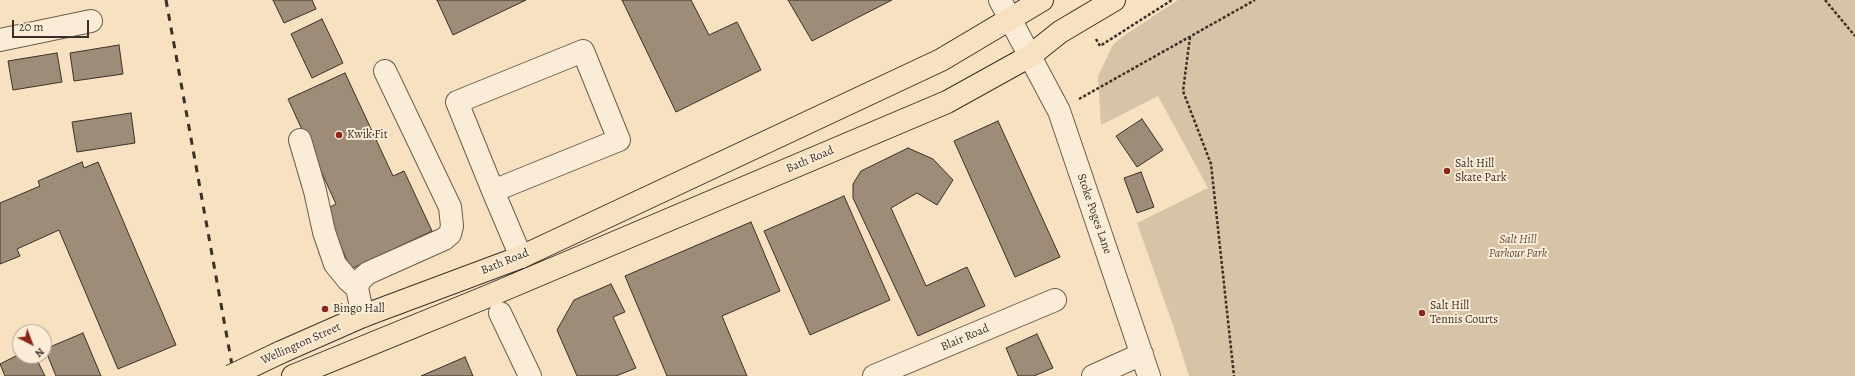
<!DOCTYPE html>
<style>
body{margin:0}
#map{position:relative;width:1855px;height:376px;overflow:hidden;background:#f7e1c1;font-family:Alegreya,serif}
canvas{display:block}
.north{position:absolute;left:12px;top:324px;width:40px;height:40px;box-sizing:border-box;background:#faecd7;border:1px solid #aea191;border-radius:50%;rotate:138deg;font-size:11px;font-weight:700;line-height:16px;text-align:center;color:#3b3029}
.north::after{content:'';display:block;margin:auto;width:14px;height:18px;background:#8f2418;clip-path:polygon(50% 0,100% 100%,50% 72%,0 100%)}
.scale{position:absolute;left:12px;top:20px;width:77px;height:18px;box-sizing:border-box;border:2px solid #3b3029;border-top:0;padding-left:5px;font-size:12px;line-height:14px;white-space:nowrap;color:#3b3029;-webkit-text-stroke:3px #faecd7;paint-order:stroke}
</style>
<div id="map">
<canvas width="1855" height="376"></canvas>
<div class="north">N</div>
<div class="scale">20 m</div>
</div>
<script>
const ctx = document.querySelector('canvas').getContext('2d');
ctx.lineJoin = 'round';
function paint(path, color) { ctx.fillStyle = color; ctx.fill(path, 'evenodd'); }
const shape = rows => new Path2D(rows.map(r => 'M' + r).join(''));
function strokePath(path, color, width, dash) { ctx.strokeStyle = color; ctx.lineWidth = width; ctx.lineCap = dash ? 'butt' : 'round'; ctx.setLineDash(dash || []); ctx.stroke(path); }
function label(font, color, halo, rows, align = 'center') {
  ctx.font = font + ' Alegreya,serif'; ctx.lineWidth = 4; ctx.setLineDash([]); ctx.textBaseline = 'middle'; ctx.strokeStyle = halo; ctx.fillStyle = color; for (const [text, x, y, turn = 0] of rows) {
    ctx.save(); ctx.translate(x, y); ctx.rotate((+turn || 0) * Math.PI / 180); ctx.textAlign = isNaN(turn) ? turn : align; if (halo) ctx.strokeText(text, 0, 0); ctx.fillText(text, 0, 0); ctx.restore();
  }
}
paint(shape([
 [1178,0,1855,0,1855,376,1189,376,1174,328,1137,223,1208,188,1158,96,1101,125,1098,76,1113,45,1122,37]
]), '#d7c3a7');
const building = shape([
 [273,0,312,0,316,9,284,23,273,0],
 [437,0,526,0,453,35,437,0],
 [622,0,691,0,709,35,737,22,761,70,676,112,622,0],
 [788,0,892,0,812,41,788,0],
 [322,19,343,63,312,78,291,34,322,19],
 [119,45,123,74,74,81,70,53,119,45],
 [57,53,62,82,13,90,8,61,57,53],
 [345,73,393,176,404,171,432,231,351,269,324,210,336,204,288,99,345,73],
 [131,113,135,143,77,152,72,122,131,113],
 [1142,119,1163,150,1137,167,1116,136,1142,119],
 [998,121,1060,257,1015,277,954,141,998,121],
 [908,148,933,159,953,180,937,205,917,193,891,208,926,286,967,267,985,306,918,336,853,198,853,184,861,171,908,148],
 [82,162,84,168,98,162,176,345,118,369,59,230,17,249,20,256,0,264,0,203,40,186,38,181,82,162],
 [1141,172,1154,207,1137,213,1124,178,1141,172],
 [844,196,890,300,810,335,764,231,844,196],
 [751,222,780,291,722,316,747,376,667,376,625,276,751,222],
 [611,284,625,312,613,317,636,368,616,376,577,376,557,330,574,300,611,284],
 [83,333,101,376,56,376,45,349,83,333],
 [1037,334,1053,368,1034,376,1018,376,1006,348,1037,334],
 [20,354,20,356,35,356,45,376,5,376,0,364,20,354],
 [465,357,473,376,421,376,465,357]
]);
paint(building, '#9d8c78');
strokePath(building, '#3b3029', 1);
const minor = shape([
 [1000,0,1059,111,1149,376],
 [0,40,91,21],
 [300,140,315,191,324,232,335,264,348,280,357,288],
 [493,191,619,140,583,51,457,102,493,191,521,257],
 [500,313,530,376],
 [363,316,357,288,360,280,368,273,444,239,450,234,452,226,450,207,385,71],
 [874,376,1055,300],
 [1093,376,1142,354]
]);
const major = shape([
 [279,353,363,316,521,257,941,60,1042,0],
 [293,376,491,295,947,102,1030,56,1060,32,1114,0]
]);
strokePath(minor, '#6a5c4f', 24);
strokePath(major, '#3b3029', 24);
strokePath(shape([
 [1825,0,1855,36],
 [1190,37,1183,91,1211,164,1234,376],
 [1096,39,1100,46,1172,0],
 [1079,99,1255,0]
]), '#3b3029', 2.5, [3, 2]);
strokePath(minor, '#faecd7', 22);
strokePath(major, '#f7e1c1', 22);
strokePath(shape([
 [166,0,234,376]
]), '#3b3029', 3, [7, 7]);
const majorBridge = shape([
 [231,376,279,353]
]);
strokePath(majorBridge, '#3b3029', 24, []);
strokePath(majorBridge, '#f7e1c1', 22);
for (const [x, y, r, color] of [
 [339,135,4,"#8f2418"],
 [1447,171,4,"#8f2418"],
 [325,309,4,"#8f2418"],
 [1422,313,4,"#8f2418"]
]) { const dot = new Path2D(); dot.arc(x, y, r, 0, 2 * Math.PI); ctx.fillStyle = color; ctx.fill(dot); strokePath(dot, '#faecd7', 1.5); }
label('12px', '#3b3029', '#faecd7', [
 ["Kwik Fit",347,135],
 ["Salt Hill",1455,164],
 ["Skate Park",1455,178],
 ["Salt Hill",1430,306],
 ["Tennis Courts",1430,320],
 ["Bingo Hall",333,309]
], 'left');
label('12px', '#3b3029', '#faecd7', [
 ["Bath Road",810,160,-23],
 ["Stoke Poges Lane",1094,214,71],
 ["Bath Road",505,262,-22],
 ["Blair Road",965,338,-23],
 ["Wellington Street",301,344,-24]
]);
label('italic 12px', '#5a4d42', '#faecd7', [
 ["Salt Hill",1518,240],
 ["Parkour Park",1518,254]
]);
</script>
